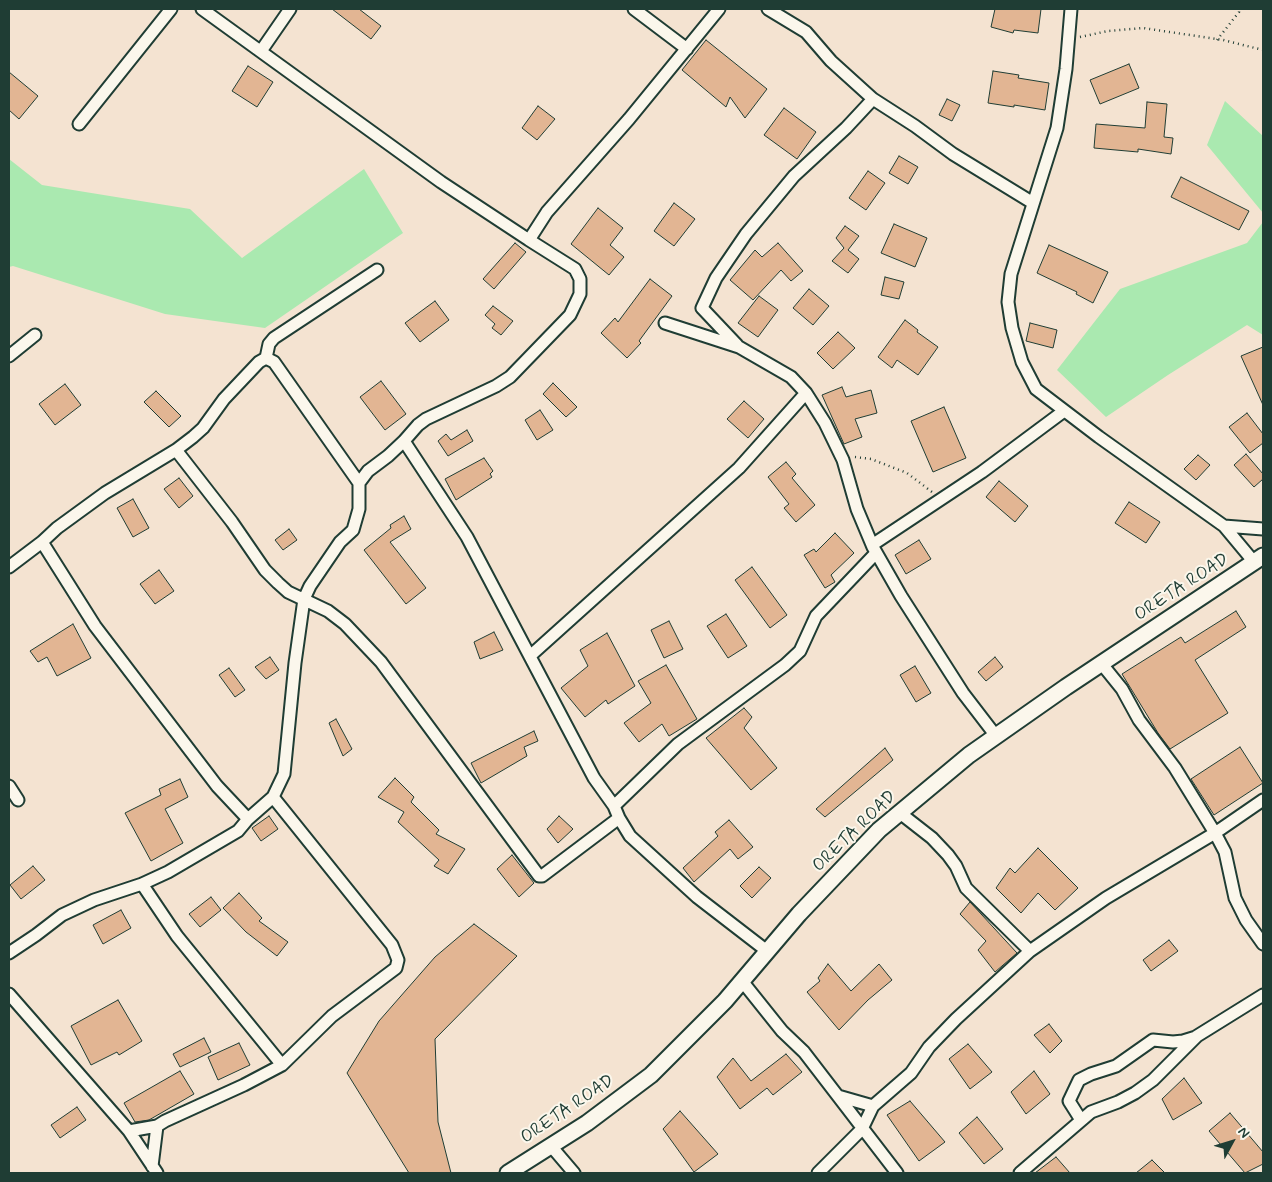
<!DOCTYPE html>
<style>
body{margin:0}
#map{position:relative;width:1272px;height:1182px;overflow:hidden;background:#f4e3d1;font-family:Mynerve,sans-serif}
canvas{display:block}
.frame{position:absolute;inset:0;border:10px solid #1f3d34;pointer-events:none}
.north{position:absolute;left:1207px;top:1117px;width:50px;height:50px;-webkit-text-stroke:4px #fbf7ec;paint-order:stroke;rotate:51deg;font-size:14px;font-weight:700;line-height:20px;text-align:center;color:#1f3d34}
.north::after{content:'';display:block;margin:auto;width:18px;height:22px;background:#1f3d34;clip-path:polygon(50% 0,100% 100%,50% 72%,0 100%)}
</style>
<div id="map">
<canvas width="1272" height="1182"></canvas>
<div class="frame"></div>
<div class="north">N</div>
</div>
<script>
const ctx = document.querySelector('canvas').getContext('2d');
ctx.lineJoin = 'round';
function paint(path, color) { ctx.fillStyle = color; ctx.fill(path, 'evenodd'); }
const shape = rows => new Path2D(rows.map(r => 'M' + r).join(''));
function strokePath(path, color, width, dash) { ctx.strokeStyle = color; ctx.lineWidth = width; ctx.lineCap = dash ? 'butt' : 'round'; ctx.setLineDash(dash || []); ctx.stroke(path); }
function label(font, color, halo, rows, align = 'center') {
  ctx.font = font + ' Mynerve,sans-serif'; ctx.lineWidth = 4; ctx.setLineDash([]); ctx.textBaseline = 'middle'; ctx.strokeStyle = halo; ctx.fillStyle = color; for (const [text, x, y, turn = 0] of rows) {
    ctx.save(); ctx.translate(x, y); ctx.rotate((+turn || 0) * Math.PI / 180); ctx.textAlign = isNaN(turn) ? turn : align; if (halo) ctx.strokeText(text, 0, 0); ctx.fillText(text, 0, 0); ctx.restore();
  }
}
paint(shape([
 [1225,101,1263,136,1263,213,1207,145],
 [9,159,42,185,190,209,242,258,364,169,403,233,265,328,165,314,13,266,9,267],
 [1263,222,1263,335,1247,325,1168,375,1106,417,1057,370,1120,289,1247,243]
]), '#aae9b0');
const building = shape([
 [332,9,359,9,381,26,371,39,332,9],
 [995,9,1041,9,1038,33,1014,30,1013,33,991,27,995,9],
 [706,40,767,89,745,118,730,97,726,107,682,70,706,40],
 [1129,64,1139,88,1100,104,1090,80,1129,64],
 [248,66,273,82,257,107,232,91,248,66],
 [993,71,1019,75,1018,78,1049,83,1045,110,1014,105,1014,107,988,103,993,71],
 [9,72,38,96,19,119,9,110,9,72],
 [947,99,960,105,952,121,939,115,947,99],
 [1147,102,1167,104,1164,137,1173,138,1171,154,1138,149,1138,152,1094,148,1096,124,1145,128,1147,102],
 [538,106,555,119,537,140,522,128,538,106],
 [784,108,816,132,797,159,764,135,784,108],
 [899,156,918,167,908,184,889,173,899,156],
 [868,171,885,183,866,210,849,198,868,171],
 [1181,177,1249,211,1239,230,1171,197,1181,177],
 [674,203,695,219,674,246,654,231,674,203],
 [598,208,623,228,610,245,624,257,609,275,571,244,598,208],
 [894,224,927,238,915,267,881,253,894,224],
 [845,226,859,236,848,250,859,259,848,273,832,261,844,248,836,238,845,226],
 [515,243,526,252,494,289,483,279,515,243],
 [778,243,803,271,791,281,781,270,753,300,730,280,755,250,762,257,778,243],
 [1049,245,1108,272,1093,303,1076,294,1077,292,1037,273,1049,245],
 [885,277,904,282,899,299,881,295,885,277],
 [650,279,672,296,639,341,641,343,627,358,601,333,615,318,618,322,650,279],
 [809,289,829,306,813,325,793,308,809,289],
 [759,296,778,310,758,337,738,323,759,296],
 [435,301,449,320,420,342,405,323,435,301],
 [493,306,513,321,501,335,492,328,495,324,485,315,493,306],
 [905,320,918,330,917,332,938,347,918,375,897,360,892,368,878,357,905,320],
 [1030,323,1057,330,1053,348,1026,341,1030,323],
 [838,332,855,348,833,369,817,353,838,332],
 [1263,347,1263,405,1241,356,1263,347],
 [381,381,406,414,385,430,360,397,381,381],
 [553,383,577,407,566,417,543,394,553,383],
 [65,384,81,405,55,425,39,404,65,384],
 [842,387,846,397,871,390,877,413,855,419,862,437,844,444,822,395,842,387],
 [156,391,181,416,169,427,144,402,156,391],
 [744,401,764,419,748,438,727,419,744,401],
 [944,407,966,458,933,472,911,421,944,407],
 [540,410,553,430,537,440,525,420,540,410],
 [1247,413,1263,434,1263,443,1250,453,1229,427,1247,413],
 [467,430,473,441,448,456,438,441,446,434,451,440,467,430],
 [1246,454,1263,474,1263,479,1254,487,1234,465,1246,454],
 [1198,455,1210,465,1196,480,1184,469,1198,455],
 [484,458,493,471,490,474,492,477,456,500,445,479,484,458],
 [786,462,796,474,792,478,815,505,796,522,784,508,789,504,768,477,786,462],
 [179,478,193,496,179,508,164,489,179,478],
 [999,481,1028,506,1015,522,986,497,999,481],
 [133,499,149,528,133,537,117,508,133,499],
 [1129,502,1160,522,1146,543,1115,523,1129,502],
 [404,516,411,529,390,542,426,588,406,604,364,550,391,528,390,525,404,516],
 [289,529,297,540,283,550,275,540,289,529],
 [835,533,854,553,831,575,835,582,825,588,804,555,814,549,816,552,835,533],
 [919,540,931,559,906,574,895,555,919,540],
 [752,567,787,615,770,628,735,580,752,567],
 [159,570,174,591,155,604,140,584,159,570],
 [1236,611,1246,627,1195,660,1228,713,1170,749,1158,733,1122,674,1181,637,1185,643,1236,611],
 [726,614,747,646,728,658,707,626,726,614],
 [669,621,683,649,664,658,651,630,669,621],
 [73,624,91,658,57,676,47,657,38,662,30,651,73,624],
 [494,632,503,650,480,659,474,642,494,632],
 [607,633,635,686,608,704,606,700,585,717,561,688,588,666,580,650,607,633],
 [270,657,279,670,266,679,255,667,270,657],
 [995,657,1003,667,986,681,978,672,995,657],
 [666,665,697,719,669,736,662,724,639,742,624,723,651,703,638,681,666,665],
 [915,666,931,693,916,702,900,675,915,666],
 [229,668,245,690,235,697,219,675,229,668],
 [744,708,752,717,744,728,777,768,751,790,706,738,744,708],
 [336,719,352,749,343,756,329,723,336,719],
 [534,731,538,741,524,747,527,756,481,783,471,763,534,731],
 [1240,747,1263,783,1214,815,1191,779,1240,747],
 [885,748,893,760,825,817,816,809,885,748],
 [395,778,414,797,411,802,439,830,436,834,465,849,448,874,434,866,439,860,398,822,404,812,378,797,395,778],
 [180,779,188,797,165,809,183,843,151,861,125,813,161,795,159,789,180,779],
 [269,816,278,829,261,841,252,828,269,816],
 [559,816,573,829,558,843,547,829,559,816],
 [729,820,753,847,738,859,730,849,694,882,683,868,718,836,715,832,729,820],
 [1038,848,1078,888,1055,910,1038,893,1021,913,996,888,1010,868,1015,873,1038,848],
 [512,855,534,883,519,897,497,869,512,855],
 [33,866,45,880,21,899,10,885,33,866],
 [759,867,771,878,752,898,740,886,759,867],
 [239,893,262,918,259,921,288,942,277,956,246,932,223,908,239,893],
 [211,897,221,910,200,927,189,914,211,897],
 [970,902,1017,953,995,972,978,950,986,941,960,914,970,902],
 [121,910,131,928,103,944,93,925,121,910],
 [474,924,517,956,435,1039,438,1122,451,1173,409,1173,347,1073,379,1021,435,957,474,924],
 [1169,940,1178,951,1151,971,1143,960,1169,940],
 [828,964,851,991,879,964,892,980,868,1000,839,1030,807,992,820,981,818,978,828,964],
 [118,1000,142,1041,119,1055,117,1052,91,1065,71,1026,118,1000],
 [1049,1024,1062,1041,1050,1053,1034,1035,1049,1024],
 [204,1038,211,1052,180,1067,173,1054,204,1038],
 [239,1043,250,1065,218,1080,208,1057,239,1043],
 [968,1044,992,1072,970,1089,949,1059,968,1044],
 [786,1054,802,1072,773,1095,767,1088,740,1109,717,1077,733,1058,751,1081,786,1054],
 [180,1071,194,1094,149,1120,135,1122,124,1103,180,1071],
 [1034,1071,1050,1094,1026,1114,1011,1092,1034,1071],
 [1184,1078,1202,1103,1173,1120,1162,1099,1184,1078],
 [910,1101,945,1142,919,1161,887,1115,910,1101],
 [77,1107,86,1120,60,1138,51,1125,77,1107],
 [680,1111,718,1154,694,1172,663,1129,680,1111],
 [1230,1113,1263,1152,1263,1164,1245,1173,1209,1131,1230,1113],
 [977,1117,1003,1149,984,1164,959,1133,977,1117],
 [1056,1157,1070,1173,1035,1173,1056,1157],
 [1152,1160,1165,1173,1136,1173,1152,1160]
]);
paint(building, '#e2b593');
strokePath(building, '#1f3d34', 1);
const minor = shape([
 [202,9,441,182,529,240],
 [634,9,687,49],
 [719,9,629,119,547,212,529,240,575,269,580,279,580,294,570,315,510,377,496,386,426,419,418,425,404,441,467,537,594,778,614,806,619,818,630,836,697,897,767,951],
 [768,9,806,32,831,61,873,99,915,126,953,154,1033,203],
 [1071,9,1066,69,1057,128,1011,274,1008,302,1012,328,1022,362,1036,389,1099,437,1224,526,1254,562],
 [261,51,290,9],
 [79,124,171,9],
 [665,323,739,347,791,377,806,393,825,423,843,460,857,509,873,547,901,596,963,693,996,736],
 [737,345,702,308,716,278,746,234,794,176,846,128,873,99],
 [9,356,35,335],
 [266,358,269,344,274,338,377,270],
 [176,450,232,522,265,570,278,583,288,592,328,611,345,624,381,662,539,876,542,876,619,818],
 [1224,526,1263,529],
 [42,542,95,626,217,786,248,819],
 [872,545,982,472,1064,411],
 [9,567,42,542,57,528,105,493,176,450,193,437,203,428,224,399,259,362,266,358,274,362,359,483],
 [530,656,739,468,806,393],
 [1101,663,1122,689,1139,720,1175,768,1215,833,1225,852,1235,898,1246,920,1263,944],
 [9,786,18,800],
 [614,806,678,744,785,665,800,651,816,616,876,553],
 [900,813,932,838,948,855,956,866,966,888,1030,951],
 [142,884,177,936,282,1065],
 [9,953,36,935,62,915,94,900,142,884,168,872,238,831,248,819,273,797,284,774,295,663,304,599,310,586,340,542,353,530,359,509,359,483,368,471,388,456,404,441],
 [742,981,782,1031,804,1052,897,1173],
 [9,994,129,1131,157,1173],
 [838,1096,873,1106],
 [1081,1120,1069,1101,1079,1080,1091,1074,1116,1066,1153,1040,1173,1042,1183,1041,1196,1037],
 [129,1131,157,1126,165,1121,244,1085,282,1065,332,1016,396,968,398,960,392,945,273,797],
 [551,1146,574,1173],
 [152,1166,157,1126],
 [818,1173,862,1129,873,1106,911,1073,929,1047,956,1019,1030,951,1106,898,1215,833,1263,800],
 [1020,1173,1091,1112,1118,1102,1135,1093,1153,1080,1197,1036,1263,995]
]);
const tertiary = shape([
 [508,1173,587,1123,651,1075,725,1001,799,914,879,830,969,755,1066,687,1263,556]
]);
strokePath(minor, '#1f3d34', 15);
strokePath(tertiary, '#1f3d34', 19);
strokePath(shape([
 [1080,37,1108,31,1143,28,1223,40,1263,50],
 [1217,40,1239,12,1239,9],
 [855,457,871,459,907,473,932,492]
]), '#1f3d34', 2.5, [1, 4]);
strokePath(minor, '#fbf7ec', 11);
strokePath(tertiary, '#fbf7ec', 15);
label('18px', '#1f3d34', '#fbf7ec', [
 ["ORETA ROAD",1182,588,-33],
 ["ORETA ROAD",855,832,-44],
 ["ORETA ROAD",568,1110,-34]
]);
</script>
